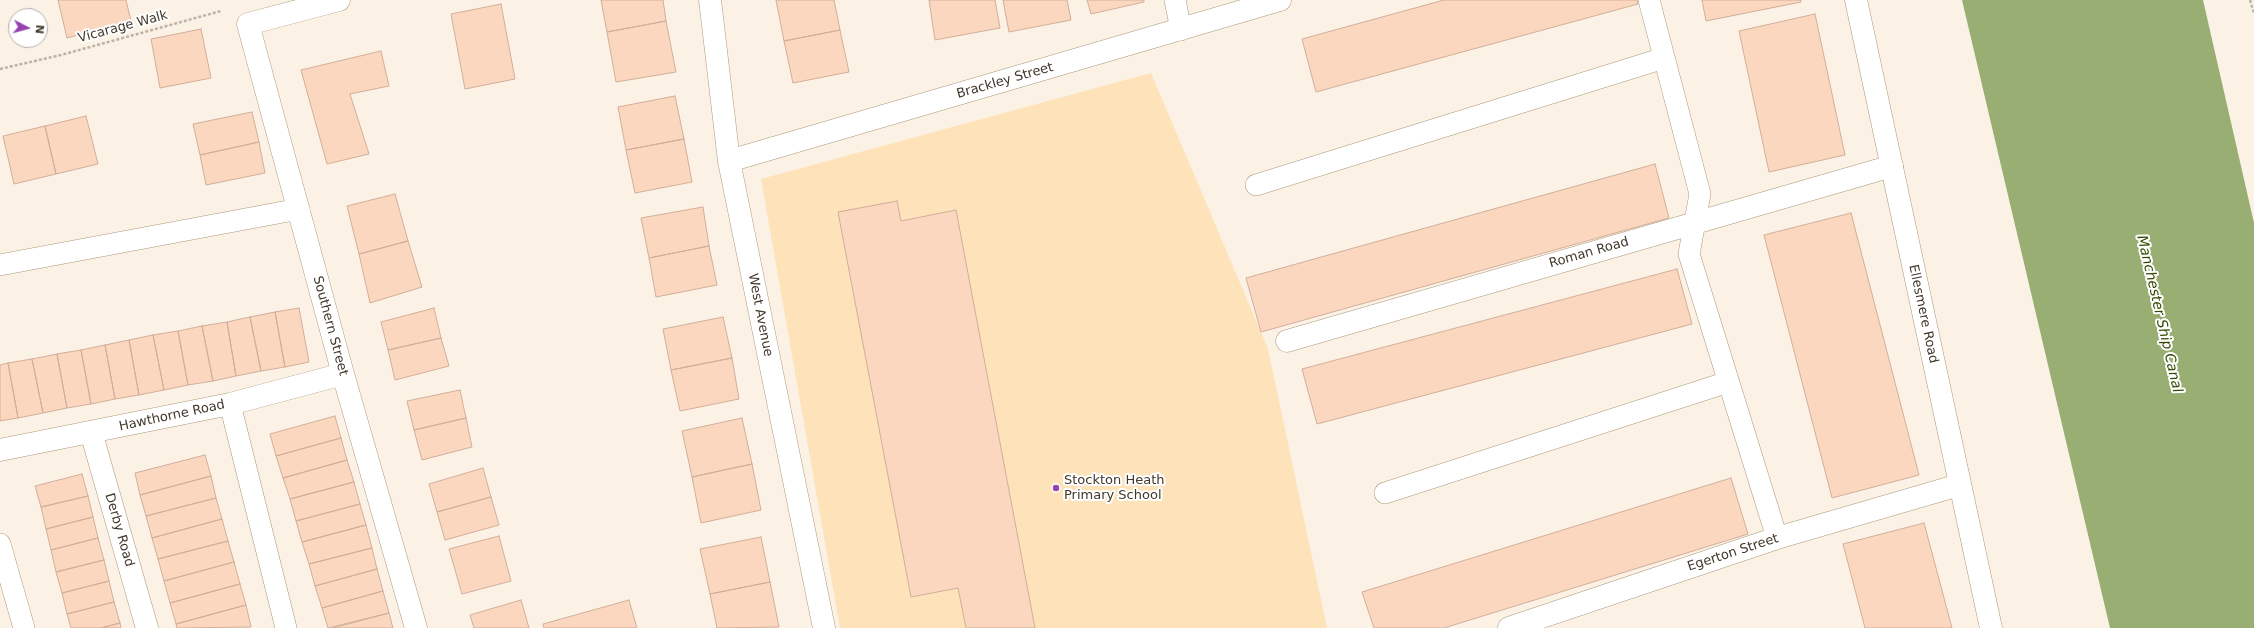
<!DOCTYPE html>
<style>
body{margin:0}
#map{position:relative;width:2254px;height:628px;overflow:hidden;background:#fbf2e5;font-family:"DejaVu Sans",sans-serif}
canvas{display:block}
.north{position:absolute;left:8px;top:8px;width:40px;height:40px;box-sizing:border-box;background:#fff;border:1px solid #b3afaa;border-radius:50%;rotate:96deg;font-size:11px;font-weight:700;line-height:16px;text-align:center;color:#41382b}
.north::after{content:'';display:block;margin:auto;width:14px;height:18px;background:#9842af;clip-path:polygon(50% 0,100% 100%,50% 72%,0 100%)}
</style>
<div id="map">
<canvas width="2254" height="628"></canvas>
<div class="north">N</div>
</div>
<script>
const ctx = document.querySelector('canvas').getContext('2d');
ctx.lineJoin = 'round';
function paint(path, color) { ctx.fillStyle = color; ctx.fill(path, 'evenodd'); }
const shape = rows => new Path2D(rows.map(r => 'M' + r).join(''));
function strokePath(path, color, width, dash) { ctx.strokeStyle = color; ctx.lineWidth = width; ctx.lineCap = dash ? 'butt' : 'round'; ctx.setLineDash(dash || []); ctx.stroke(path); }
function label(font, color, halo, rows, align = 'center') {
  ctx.font = font + ' "DejaVu Sans",sans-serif'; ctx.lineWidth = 4; ctx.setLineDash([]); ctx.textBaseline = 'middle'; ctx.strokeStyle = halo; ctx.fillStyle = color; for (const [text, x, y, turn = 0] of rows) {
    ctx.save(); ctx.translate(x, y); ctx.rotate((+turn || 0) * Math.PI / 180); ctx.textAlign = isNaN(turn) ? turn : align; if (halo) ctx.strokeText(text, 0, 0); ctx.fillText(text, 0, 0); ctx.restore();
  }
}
paint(shape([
 [1151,73,1268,349,1327,628,840,628,761,179]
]), '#fde2ba');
paint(shape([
 [1962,0,2203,0,2254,223,2254,628,2110,628]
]), '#98ae73');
const building = shape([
 [58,0,126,0,131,21,67,38,58,0],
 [601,0,663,0,666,21,607,32,601,0],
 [776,0,834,0,840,30,784,41,776,0],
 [929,0,995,0,1000,28,935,40,929,0],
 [1003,0,1067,0,1071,20,1009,32,1003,0],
 [1087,0,1144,0,1144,2,1091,14,1087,0],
 [1444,0,1637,0,1638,4,1316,92,1302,39,1444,0],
 [1702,0,1801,0,1801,2,1706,21,1702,0],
 [501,4,515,79,465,89,451,14,501,4],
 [1815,14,1845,155,1769,172,1739,31,1815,14],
 [666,21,676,72,616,82,607,32,666,21],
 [201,29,211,78,160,88,151,39,201,29],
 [840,30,849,72,793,83,784,41,840,30],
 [381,51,389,86,350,94,369,154,327,164,301,70,381,51],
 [675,96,684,139,626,150,618,107,675,96],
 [252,112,259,142,200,155,193,124,252,112],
 [86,116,98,164,56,174,45,126,86,116],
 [45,126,56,174,14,184,3,136,45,126],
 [684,139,692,182,635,193,626,150,684,139],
 [259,142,265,173,206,185,200,155,259,142],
 [1655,164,1669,218,1261,332,1246,278,1655,164],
 [395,194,408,241,359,254,347,206,395,194],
 [897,201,901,221,956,210,1035,628,966,628,958,588,911,597,838,212,897,201],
 [703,207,709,246,649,258,641,218,703,207],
 [1851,213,1919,475,1832,498,1764,235,1851,213],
 [408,241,422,287,370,303,359,254,408,241],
 [709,246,717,285,656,297,649,258,709,246],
 [1677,269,1692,324,1317,424,1302,369,1677,269],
 [299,308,309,362,285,367,275,312,299,308],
 [434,308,441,338,388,350,381,322,434,308],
 [275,312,285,367,261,371,250,317,275,312],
 [250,317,261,371,236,376,227,322,250,317],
 [723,317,732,358,671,370,663,329,723,317],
 [227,322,236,376,213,381,202,326,227,322],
 [202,326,213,381,188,385,178,331,202,326],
 [178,331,188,385,164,390,153,335,178,331],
 [153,335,164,390,139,395,129,340,153,335],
 [441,338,449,366,395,380,388,350,441,338],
 [129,340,139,395,115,399,105,345,129,340],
 [105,345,115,399,91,404,81,350,105,345],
 [81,350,91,404,67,408,57,354,81,350],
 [57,354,67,408,43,413,32,359,57,354],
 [732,358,739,399,680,411,671,370,732,358],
 [32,359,43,413,18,418,8,363,32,359],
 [8,363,18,418,0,421,0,365,8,363],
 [460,390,466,418,414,430,407,401,460,390],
 [335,416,341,438,276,456,270,434,335,416],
 [466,418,472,447,422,460,414,430,466,418],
 [742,418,752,464,692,477,682,431,742,418],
 [341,438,347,460,283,478,276,456,341,438],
 [205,455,211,476,140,495,135,473,205,455],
 [347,460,354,482,290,499,283,478,347,460],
 [752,464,761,510,701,523,692,477,752,464],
 [483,468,491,497,437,512,429,484,483,468],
 [82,474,88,496,41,507,35,486,82,474],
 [211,476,216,498,146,516,140,495,211,476],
 [1731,478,1748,534,1444,628,1374,628,1362,592,1731,478],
 [354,482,360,504,296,521,290,499,354,482],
 [88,496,93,517,46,529,41,507,88,496],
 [491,497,499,525,445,540,437,512,491,497],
 [216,498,222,519,152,538,146,516,216,498],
 [360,504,366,525,302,542,296,521,360,504],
 [93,517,98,538,51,550,46,529,93,517],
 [222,519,228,541,158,559,152,538,222,519],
 [1924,523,1952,628,1865,628,1843,544,1924,523],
 [366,525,372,548,309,564,302,542,366,525],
 [499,536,511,581,462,594,449,549,499,536],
 [761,537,770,582,710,594,700,549,761,537],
 [98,538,104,560,56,572,51,550,98,538],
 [228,541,234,562,164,581,158,559,228,541],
 [372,548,377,569,315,586,309,564,372,548],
 [104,560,109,581,62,593,56,572,104,560],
 [234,562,240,584,170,603,164,581,234,562],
 [377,569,383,591,322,608,315,586,377,569],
 [109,581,114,602,67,614,62,593,109,581],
 [770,582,779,627,717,628,710,594,770,582],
 [240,584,246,605,176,624,170,603,240,584],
 [383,591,389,613,328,628,322,608,383,591],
 [521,600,529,628,474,628,470,615,521,600],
 [629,600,637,628,544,628,543,624,629,600],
 [114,602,120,623,101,628,71,628,67,614,114,602],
 [246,605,251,627,177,628,176,624,246,605],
 [389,613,393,628,333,628,389,613],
 [120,623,121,628,101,628,120,623]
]);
paint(building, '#fcd7c0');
strokePath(building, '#d1ae99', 1);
const service = shape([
 [1175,0,1181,30],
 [1649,0,1700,194,1689,254,1777,538],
 [1256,185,1664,58],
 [0,265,299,209],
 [230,404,286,628],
 [1385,493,1728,382],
 [0,544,24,628]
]);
const minor = shape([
 [339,0,248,24,343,374,416,628],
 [710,0,729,161,824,628],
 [729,161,1280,0],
 [1287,341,1892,166],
 [91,432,147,628],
 [0,450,230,404,343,374],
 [1509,628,1777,538,1959,485]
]);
const secondary = shape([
 [1856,0,1991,628]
]);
strokePath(service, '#ad9879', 22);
strokePath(minor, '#ad9879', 23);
strokePath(secondary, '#ad9879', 23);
strokePath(shape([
 [2250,0,2254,13],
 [0,69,61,55,221,11]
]), '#bcb3a6', 2.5, [3, 2]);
strokePath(service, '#fff', 21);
strokePath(minor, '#fff', 22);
strokePath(secondary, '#fff', 22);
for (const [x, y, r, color] of [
 [1056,488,4,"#9842af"]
]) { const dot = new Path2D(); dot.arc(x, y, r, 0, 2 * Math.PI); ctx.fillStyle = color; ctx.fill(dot); strokePath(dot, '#fff', 1.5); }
label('13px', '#41382b', '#fff', [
 ["Vicarage Walk",123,27,-15],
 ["Brackley Street",1005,81,-16],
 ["Roman Road",1589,253,-16],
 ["Ellesmere Road",1923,314,78],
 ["West Avenue",760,315,79],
 ["Southern Street",330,326,75],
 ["Hawthorne Road",172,416,-12],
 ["Derby Road",119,530,74],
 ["Egerton Street",1733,553,-18]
]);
label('13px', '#41382b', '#fff', [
 ["Stockton Heath",1064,481],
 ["Primary School",1064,496]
], 'left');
label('italic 14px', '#354802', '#fff', [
 ["Manchester Ship Canal",2159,314,77]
]);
</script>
